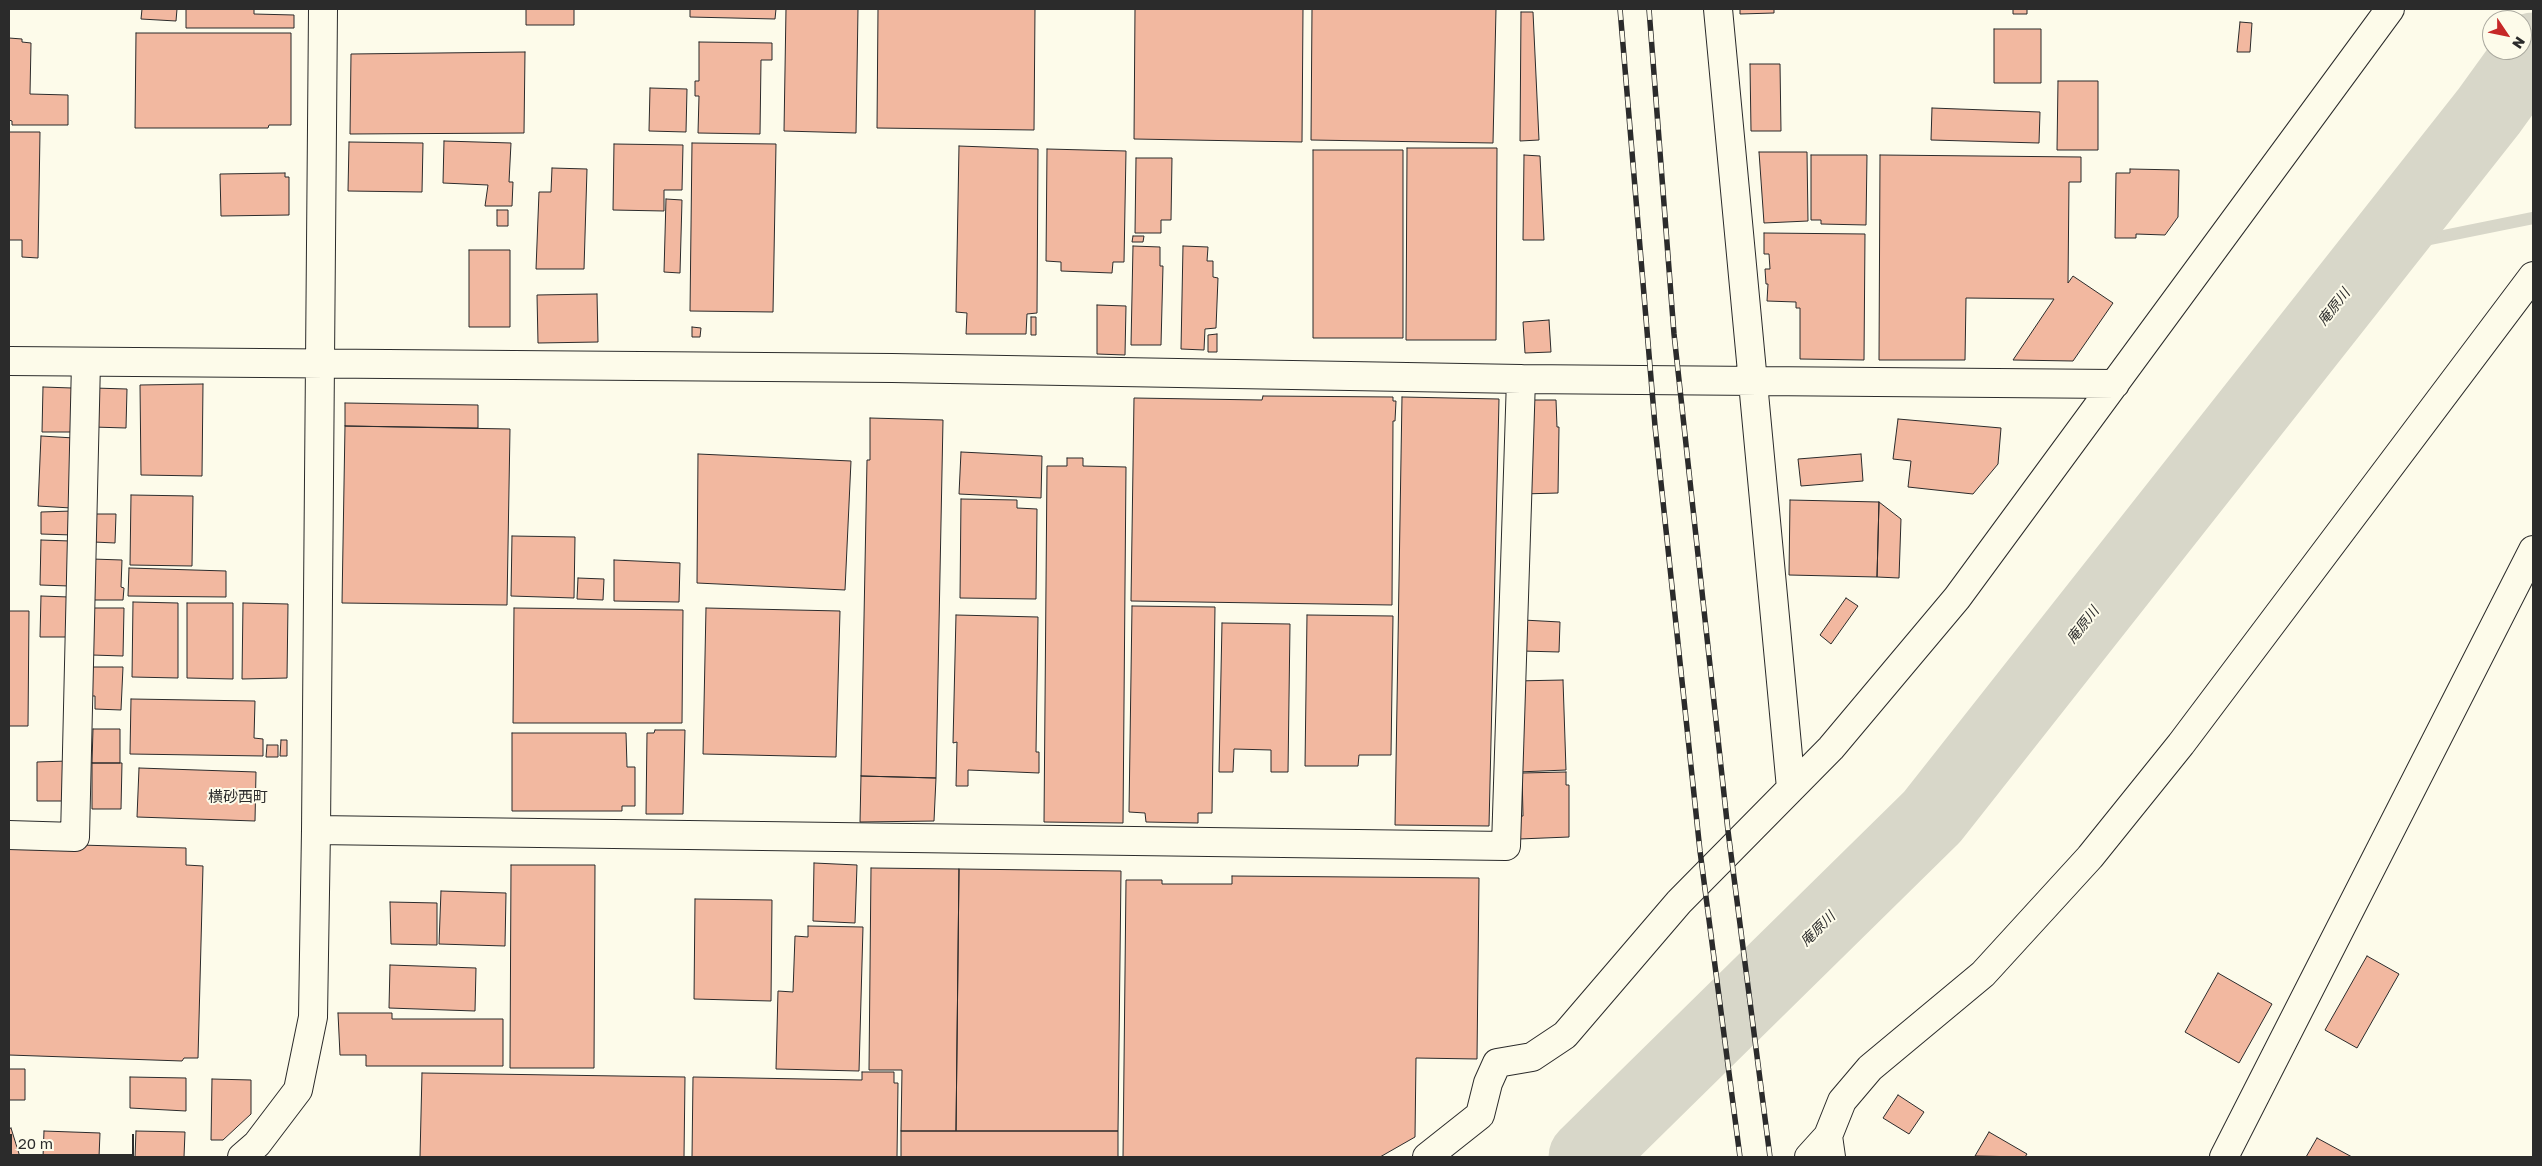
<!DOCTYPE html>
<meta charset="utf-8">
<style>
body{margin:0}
#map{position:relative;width:2542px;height:1166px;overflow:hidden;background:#fdfbea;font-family:"Golos Text",sans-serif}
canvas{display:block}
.frame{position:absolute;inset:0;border:10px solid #2b2b2b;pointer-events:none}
.north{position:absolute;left:2482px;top:10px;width:50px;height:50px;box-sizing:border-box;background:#fdfbea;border:1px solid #a9a89e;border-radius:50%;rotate:124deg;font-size:14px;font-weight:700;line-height:20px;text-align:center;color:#2b2b2b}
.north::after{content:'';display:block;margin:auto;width:18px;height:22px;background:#c62828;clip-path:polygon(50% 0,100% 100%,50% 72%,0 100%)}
.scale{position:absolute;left:10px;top:1134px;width:124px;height:22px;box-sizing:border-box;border:2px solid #2b2b2b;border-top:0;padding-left:6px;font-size:15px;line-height:18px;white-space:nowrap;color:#2b2b2b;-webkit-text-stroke:4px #fdfbea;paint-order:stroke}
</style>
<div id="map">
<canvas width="2542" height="1166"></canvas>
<div class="frame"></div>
<div class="north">N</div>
<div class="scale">20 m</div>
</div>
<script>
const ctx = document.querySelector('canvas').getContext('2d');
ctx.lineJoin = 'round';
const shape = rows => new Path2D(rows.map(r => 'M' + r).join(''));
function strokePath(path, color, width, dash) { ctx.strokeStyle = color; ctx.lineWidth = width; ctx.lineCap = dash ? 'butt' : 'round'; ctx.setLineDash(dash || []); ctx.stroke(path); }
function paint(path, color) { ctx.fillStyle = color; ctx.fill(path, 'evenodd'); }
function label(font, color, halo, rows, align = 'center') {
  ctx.font = font + ' "Golos Text","Noto Sans JP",sans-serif'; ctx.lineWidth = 4; ctx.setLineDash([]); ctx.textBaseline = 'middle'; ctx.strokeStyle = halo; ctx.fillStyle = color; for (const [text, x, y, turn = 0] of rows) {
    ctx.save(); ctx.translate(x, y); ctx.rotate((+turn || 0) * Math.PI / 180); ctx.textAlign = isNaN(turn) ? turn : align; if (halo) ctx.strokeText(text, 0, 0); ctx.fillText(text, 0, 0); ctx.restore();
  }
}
strokePath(shape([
 [2380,249,2533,218]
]), '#d8d7c9', 12);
strokePath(shape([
 [1586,1157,1932,817,2489,111,2533,50]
]), '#d8d7c9', 75);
const building = shape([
 [142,9,177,9,176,21,141,19,142,9],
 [186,9,254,9,254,14,294,15,294,28,186,28,186,9],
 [526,9,574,9,574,25,526,25,526,9],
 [690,9,776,9,775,19,690,17,690,9],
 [786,9,858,9,856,133,784,131,786,9],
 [878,9,1035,9,1034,130,877,128,878,9],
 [1135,9,1303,9,1302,142,1134,139,1135,9],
 [1312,9,1496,9,1493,143,1311,140,1312,9],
 [1740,9,1774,9,1774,13,1740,14,1740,9],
 [2013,9,2027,9,2027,14,2013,14,2013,9],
 [1521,12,1533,12,1539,140,1520,141,1521,12],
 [2240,22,2252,23,2250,52,2237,52,2240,22],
 [1994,29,2041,29,2041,83,1994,83,1994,29],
 [136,33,291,33,291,125,269,125,268,128,135,128,136,33],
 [9,38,22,39,22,42,31,43,30,94,68,95,68,125,12,125,12,121,9,120,9,38],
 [699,42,772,43,772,60,761,60,760,134,698,133,699,96,695,96,695,81,699,81,699,42],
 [525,52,524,133,350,134,351,54,525,52],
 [1750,64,1780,64,1781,131,1751,131,1750,64],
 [2058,81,2098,81,2098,150,2057,150,2058,81],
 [650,88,687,89,686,132,649,131,650,88],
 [1932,108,2040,112,2039,143,1931,140,1932,108],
 [9,132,40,132,38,258,22,257,22,240,9,240,9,132],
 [444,141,511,143,509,182,513,182,512,206,485,206,488,185,443,183,444,141],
 [349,142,423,143,422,192,348,191,349,142],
 [692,143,776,144,773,312,690,311,692,143],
 [614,144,683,145,682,190,664,190,664,211,613,210,614,144],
 [959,146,1038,149,1037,313,1027,314,1026,334,966,334,967,313,956,312,959,146],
 [1407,148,1497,148,1496,340,1406,340,1407,148],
 [1047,149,1126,151,1124,262,1113,262,1112,273,1061,271,1061,262,1046,261,1047,149],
 [1313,150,1403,150,1403,338,1313,338,1313,150],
 [1759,152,1807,152,1808,221,1764,223,1759,152],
 [1524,155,1540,156,1544,240,1523,240,1524,155],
 [1811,155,1867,155,1866,225,1821,224,1821,220,1811,220,1811,155],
 [1880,155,2081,157,2081,182,2069,182,2068,283,2073,276,2113,303,2073,361,2013,360,2054,299,1966,298,1965,360,1879,360,1880,155],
 [1136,158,1172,158,1171,220,1161,220,1161,233,1135,233,1136,158],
 [552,168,587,169,584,269,536,269,539,192,551,192,552,168],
 [2130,169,2179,170,2178,217,2165,235,2136,234,2136,238,2115,238,2116,173,2130,173,2130,169],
 [285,173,285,177,289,177,289,215,221,216,220,174,285,173],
 [666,199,682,200,680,273,664,272,666,199],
 [497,210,508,210,508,226,497,226,497,210],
 [1764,233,1865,234,1864,360,1800,359,1800,308,1796,308,1796,302,1767,301,1768,284,1766,284,1765,269,1770,269,1769,254,1764,254,1764,233],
 [1133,236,1144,236,1143,242,1132,242,1133,236],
 [1133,246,1160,247,1160,266,1163,266,1161,345,1131,345,1133,246],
 [1183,246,1208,247,1207,261,1213,261,1213,277,1218,278,1216,328,1205,329,1204,350,1181,349,1183,246],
 [469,250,510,250,510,327,469,327,469,250],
 [597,294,598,342,538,343,537,295,597,294],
 [1097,305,1126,306,1125,355,1097,354,1097,305],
 [1031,317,1036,317,1036,335,1031,335,1031,317],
 [1549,320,1551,352,1525,353,1523,322,1549,320],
 [692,327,701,328,700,337,692,337,692,327],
 [1217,334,1217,352,1208,352,1208,335,1217,334],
 [203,384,202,476,141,475,140,385,203,384],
 [43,387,72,388,71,432,42,432,43,387],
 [94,388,127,389,126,428,93,427,94,388],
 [1263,396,1393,397,1393,401,1396,401,1395,421,1393,421,1392,605,1131,601,1134,398,1262,400,1263,396],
 [1402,397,1499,399,1489,826,1395,825,1402,397],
 [1523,400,1556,400,1557,427,1559,427,1558,493,1522,494,1523,400],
 [345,403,478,405,478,428,345,426,345,403],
 [870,418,943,420,936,778,861,776,867,460,870,460,870,418],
 [1898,419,2001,428,1998,464,1973,494,1908,487,1911,461,1893,459,1898,419],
 [345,426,510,429,507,605,342,603,345,426],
 [41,436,74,438,71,508,38,506,41,436],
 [961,452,1042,456,1041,498,959,494,961,452],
 [698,454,851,461,845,590,697,583,698,454],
 [1861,454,1863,481,1801,486,1798,459,1861,454],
 [1067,458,1083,458,1083,466,1126,467,1123,823,1044,822,1047,466,1067,466,1067,458],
 [131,495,193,496,192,566,130,565,131,495],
 [961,499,1017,500,1017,508,1037,509,1036,599,960,598,961,499],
 [1790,500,1879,502,1877,577,1789,575,1790,500],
 [1879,502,1901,519,1899,578,1877,577,1879,502],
 [72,511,72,535,41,534,41,512,72,511],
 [94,514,116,514,115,543,94,542,94,514],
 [512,536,575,537,574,598,511,596,512,536],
 [41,540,70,541,69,586,40,585,41,540],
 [92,559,122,560,121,587,124,588,123,600,91,600,92,559],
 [614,560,680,563,679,602,614,601,614,560],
 [129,568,226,571,226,597,128,596,129,568],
 [578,578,604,579,603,600,577,599,578,578],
 [41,596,69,597,69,637,40,637,41,596],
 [1846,598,1858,606,1831,644,1820,635,1846,598],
 [133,602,178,603,178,678,132,677,133,602],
 [187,603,233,603,233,679,187,678,187,603],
 [243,603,288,604,287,678,242,679,243,603],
 [1132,606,1215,607,1212,813,1198,813,1198,823,1146,822,1145,813,1129,812,1132,606],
 [92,608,124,608,123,656,92,655,92,608],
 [514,608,683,610,682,723,513,723,514,608],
 [706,608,840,611,836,757,703,754,706,608],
 [9,611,29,611,28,726,9,726,9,611],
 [956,615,1038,617,1036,752,1039,752,1039,773,968,770,968,786,956,786,957,742,953,743,956,615],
 [1307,615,1393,616,1391,755,1359,755,1358,766,1305,766,1307,615],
 [1523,620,1560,622,1559,652,1522,651,1523,620],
 [1222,623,1290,624,1288,772,1271,772,1271,750,1234,749,1233,772,1219,772,1222,623],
 [92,667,123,667,121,710,95,709,95,696,91,696,92,667],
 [1563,680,1566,770,1518,772,1515,681,1563,680],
 [131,699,255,701,254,738,263,739,263,756,130,754,131,699],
 [93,729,120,729,120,763,92,763,93,729],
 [655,730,685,730,683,814,646,814,647,733,654,733,655,730],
 [512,733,626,733,627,767,635,767,635,806,622,806,622,811,512,811,512,733],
 [281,740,287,740,287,756,280,756,281,740],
 [267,745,278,745,278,757,266,757,267,745],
 [68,761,68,801,37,801,37,762,68,761],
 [92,763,122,763,121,809,92,809,92,763],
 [139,768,256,772,255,821,137,817,139,768],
 [1566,772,1566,785,1569,785,1569,837,1519,839,1519,816,1523,816,1522,773,1566,772],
 [861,776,936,778,934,821,860,822,861,776],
 [9,843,186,848,186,865,203,866,198,1058,184,1058,182,1061,9,1055,9,843],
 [814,863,857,865,855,923,813,921,814,863],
 [511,865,595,865,594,1068,510,1068,511,865],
 [871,868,959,869,956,1131,901,1131,902,1070,869,1070,871,868],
 [959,869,1121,871,1118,1131,956,1131,959,869],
 [1232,876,1479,878,1477,1059,1416,1058,1415,1137,1380,1157,1123,1157,1126,880,1162,880,1162,884,1232,884,1232,876],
 [441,891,506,893,505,946,439,944,441,891],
 [695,899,772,900,771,1001,694,999,695,899],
 [390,902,437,903,437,945,391,944,390,902],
 [808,926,863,927,859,1071,776,1069,778,991,793,992,795,936,808,937,808,926],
 [2367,956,2399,974,2357,1048,2325,1030,2367,956],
 [390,965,476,968,475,1011,389,1008,390,965],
 [2218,973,2272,1004,2239,1063,2185,1032,2218,973],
 [338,1013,392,1013,392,1019,503,1019,503,1066,366,1066,366,1055,340,1055,338,1013],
 [9,1069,25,1069,25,1100,9,1100,9,1069],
 [862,1072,894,1072,894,1083,898,1083,897,1157,692,1157,693,1077,862,1080,862,1072],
 [422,1073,685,1077,684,1157,420,1157,422,1073],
 [130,1077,186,1078,186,1111,130,1108,130,1077],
 [212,1079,251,1080,251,1114,223,1140,211,1140,212,1079],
 [1898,1095,1924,1112,1909,1134,1883,1118,1898,1095],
 [11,1128,20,1157,9,1157,9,1129,11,1128],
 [44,1131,100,1133,99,1157,43,1157,44,1131],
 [136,1131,185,1132,184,1157,135,1157,136,1131],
 [901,1131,1118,1131,1118,1157,901,1157,901,1131],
 [1989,1132,2027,1154,2025,1157,1975,1156,1989,1132],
 [2317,1138,2352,1157,2306,1157,2317,1138]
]);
paint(building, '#f2b8a0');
strokePath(building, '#2b2b2b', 1);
const street = shape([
 [1718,9,1791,788],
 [9,361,892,368,1521,379,1506,846,316,830],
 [1521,379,2115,384],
 [9,835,75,837,86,362],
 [1828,1136,1842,1101,1870,1068,1983,974,2090,857,2181,744,2533,276],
 [242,1157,257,1144,298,1090,313,1017,316,830,323,9],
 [1427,1157,1480,1115,1488,1083,1497,1063,1532,1057,1565,1035,1679,902,1831,748,1957,598,2390,9],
 [1809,1157,1828,1136,1831,1157],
 [2224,1157,2533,550]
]);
strokePath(street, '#2b2b2b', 30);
strokePath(street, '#fdfbea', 28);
const rail = shape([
 [1620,9,1655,426,1700,851,1740,1157],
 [1649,9,1674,334,1728,831,1770,1157]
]);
strokePath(rail, '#2b2b2b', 5.5);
strokePath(rail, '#fdfbea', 4, [11]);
label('italic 14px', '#2b2b2b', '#fdfbea', [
 ["庵原川",2334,307,-52],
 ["庵原川",2083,625,-52],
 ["庵原川",1818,929,-45]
]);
label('15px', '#2b2b2b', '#fdfbea', [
 ["横砂西町",238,797]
]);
</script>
